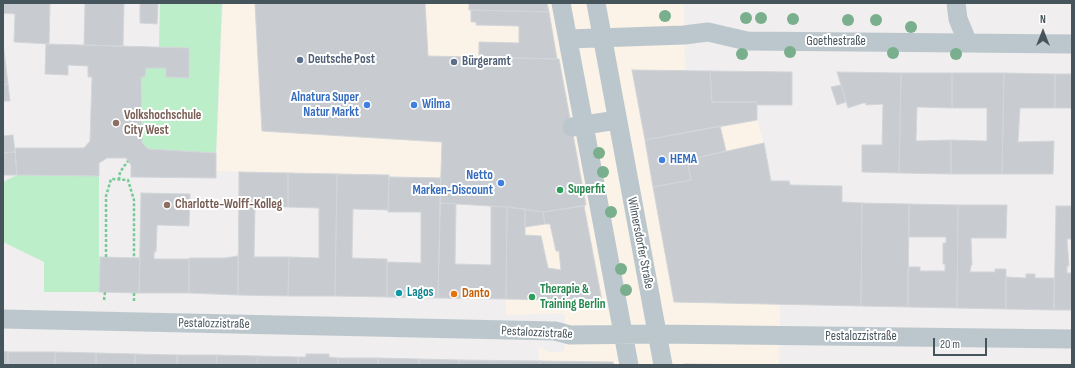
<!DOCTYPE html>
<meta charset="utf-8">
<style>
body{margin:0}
#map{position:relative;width:1075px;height:368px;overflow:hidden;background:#f0eeee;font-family:"Sofia Sans Condensed",sans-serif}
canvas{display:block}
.frame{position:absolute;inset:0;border:4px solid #46545b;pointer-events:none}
.north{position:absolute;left:1023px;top:12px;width:40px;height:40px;-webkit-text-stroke:3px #fff;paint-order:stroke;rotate:0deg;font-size:11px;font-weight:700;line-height:16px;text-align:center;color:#46545b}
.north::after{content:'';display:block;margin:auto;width:14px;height:18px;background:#46545b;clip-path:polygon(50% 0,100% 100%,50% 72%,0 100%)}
.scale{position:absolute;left:933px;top:338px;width:54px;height:18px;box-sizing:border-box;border:2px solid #46545b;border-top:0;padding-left:5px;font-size:12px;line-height:14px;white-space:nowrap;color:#46545b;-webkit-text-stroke:3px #fff;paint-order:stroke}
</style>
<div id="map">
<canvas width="1075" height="368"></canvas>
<div class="frame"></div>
<div class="north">N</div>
<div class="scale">20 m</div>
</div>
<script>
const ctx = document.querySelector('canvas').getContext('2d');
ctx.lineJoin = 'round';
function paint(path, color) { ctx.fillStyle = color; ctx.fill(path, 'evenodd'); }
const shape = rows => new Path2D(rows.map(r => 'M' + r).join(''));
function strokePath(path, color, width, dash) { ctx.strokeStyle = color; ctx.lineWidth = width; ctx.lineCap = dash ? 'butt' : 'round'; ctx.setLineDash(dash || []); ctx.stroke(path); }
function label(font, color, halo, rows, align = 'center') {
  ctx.font = font + ' "Sofia Sans Condensed",sans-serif'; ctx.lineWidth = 4; ctx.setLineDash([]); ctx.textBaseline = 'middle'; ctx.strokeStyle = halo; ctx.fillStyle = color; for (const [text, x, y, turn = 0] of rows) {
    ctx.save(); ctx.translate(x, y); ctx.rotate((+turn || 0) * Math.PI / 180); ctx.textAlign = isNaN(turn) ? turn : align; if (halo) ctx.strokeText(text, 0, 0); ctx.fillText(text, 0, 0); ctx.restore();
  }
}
paint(shape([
 [223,3,684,3,685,71,710,71,712,102,757,120,764,143,771,181,789,181,790,185,842,186,842,202,862,203,861,306,780,305,779,365,539,365,539,347,549,352,562,352,565,348,565,316,562,313,506,315,507,207,440,203,441,178,216,171]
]), '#fbf3e7');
paint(shape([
 [160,3,222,4,216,153,148,149,142,143,141,77,145,77,146,68,166,68,166,77,189,78,189,48,159,47],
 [17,175,99,176,99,292,44,292,44,262,3,242,3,182]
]), '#bceec9');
const building = shape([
 [3,3,50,3,49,44,14,42,15,14,3,13,3,3],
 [85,3,124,3,123,46,84,45,85,3],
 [140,3,158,3,157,24,140,23,140,3],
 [269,3,425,3,428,56,559,59,586,205,543,212,507,207,440,203,442,142,262,131,255,4,269,3],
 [469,3,547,3,549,12,469,10,469,3],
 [471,10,549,12,557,59,479,57,479,42,519,43,519,26,476,25,476,22,471,22,471,10],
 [3,43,8,84,3,85,3,43],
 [46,44,189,48,189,78,166,77,166,68,146,68,145,77,141,77,142,143,148,149,216,153,216,178,131,177,131,165,126,158,107,158,99,163,99,176,17,175,15,148,84,148,90,141,92,77,88,77,88,66,68,65,68,75,45,74,46,44],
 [632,70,710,71,712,102,757,102,757,120,645,140,632,70],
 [710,71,792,72,792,105,757,105,757,102,712,102,710,71],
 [837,72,901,73,899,173,862,172,862,145,882,145,883,104,866,105,866,103,863,103,848,108,837,72],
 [901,73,952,73,952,108,917,107,916,141,951,140,951,174,899,173,901,73],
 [952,73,1004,73,1002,174,951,174,951,140,987,141,987,108,952,108,952,73],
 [1004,73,1055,74,1055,108,1020,108,1018,142,1054,141,1053,174,1002,174,1004,73],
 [1055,74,1072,74,1072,108,1055,108,1055,74],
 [8,84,10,101,3,101,3,85,8,84],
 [841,85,846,102,837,105,831,87,841,85],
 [720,126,726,151,687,160,691,180,653,187,645,140,720,126],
 [13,135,15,152,3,153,3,136,13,135],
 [764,143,771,181,789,181,790,185,842,186,842,202,862,203,861,306,674,302,653,187,691,180,687,160,764,143],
 [15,152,17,175,3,175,3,153,15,152],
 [239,172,288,173,288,207,255,207,254,257,289,257,288,296,238,295,239,172],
 [288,173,337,174,335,296,288,296,289,257,319,258,319,208,288,207,288,173],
 [337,174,389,175,388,210,353,209,352,258,387,259,387,297,335,296,337,174],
 [389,177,441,178,438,298,387,297,387,262,421,263,421,212,388,212,389,177],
 [141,193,190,194,189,226,157,225,156,252,154,252,154,259,189,259,189,293,139,293,141,193],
 [440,203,456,204,455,264,491,265,491,206,507,207,506,299,438,298,440,203],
 [862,203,909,204,908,307,861,306,862,203],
 [909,204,958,205,957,308,908,307,908,267,920,267,920,271,945,271,945,264,943,264,943,243,946,243,946,237,909,237,909,204],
 [958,205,1007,205,1006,238,971,238,972,265,971,265,970,272,995,272,995,269,1006,269,1006,309,957,308,958,205],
 [584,206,602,301,506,299,507,207,525,209,525,235,541,236,548,268,561,270,559,251,556,251,550,224,545,224,543,212,584,206],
 [1056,206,1072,206,1072,239,1067,239,1069,266,1067,266,1067,273,1072,273,1072,310,1054,310,1056,206],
 [525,209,543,212,545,224,525,227,525,209],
 [238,256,238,295,189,293,189,258,225,258,238,256],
 [100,257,140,258,139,293,99,292,100,257],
 [1026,274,1035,274,1035,278,1054,278,1054,310,1006,309,1006,277,1026,278,1026,274],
 [3,351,8,352,8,365,3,365,3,351],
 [8,352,55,352,55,365,8,365,8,352],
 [55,352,96,353,96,365,55,365,55,352],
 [96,353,135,354,135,365,96,365,96,353],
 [135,354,177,355,177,365,135,365,135,354],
 [306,354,329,354,329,357,338,358,338,365,298,365,298,357,306,357,306,354],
 [177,355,217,355,216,365,177,365,177,355],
 [217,355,258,356,257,365,216,365,217,355],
 [258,356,298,357,298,365,257,365,258,356],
 [338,358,378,358,378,365,338,365,338,358],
 [378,358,419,359,419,365,378,365,378,358],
 [419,359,459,360,459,365,419,365,419,359],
 [459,360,540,361,539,365,459,365,459,360],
 [540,361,613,362,614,365,539,365,540,361],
 [685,364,689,364,756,365,684,365,685,364]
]);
paint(building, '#c8ccd0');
strokePath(building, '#d2d5d9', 1);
strokePath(shape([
 [119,180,120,172,128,161],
 [106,257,106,196,111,179,128,180,134,200,134,258],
 [134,293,134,301],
 [104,300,105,292]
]), '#75cb96', 2.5, [3, 2]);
strokePath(shape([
 [561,3,629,365],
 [596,3,663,365],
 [956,3,958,19,968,43],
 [568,39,684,35,708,32,747,41,1072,44],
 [572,127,617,120],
 [3,319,555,331,570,335,657,334,1072,339]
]), '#bcc7cd', 19);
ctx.fillStyle = '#79af8d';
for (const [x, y] of [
 [665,16],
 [746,18],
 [761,18],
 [793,19],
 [848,20],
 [876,20],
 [911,27],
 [790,52],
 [893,53],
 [742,54],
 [956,54],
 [599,153],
 [603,172],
 [611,212],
 [621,269],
 [626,290]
]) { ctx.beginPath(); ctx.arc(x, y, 6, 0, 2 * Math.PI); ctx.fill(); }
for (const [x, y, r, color] of [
 [300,60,4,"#5c6f8a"],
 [454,62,4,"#5c6f8a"],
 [367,105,4,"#3f7fe0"],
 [414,105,4,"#3f7fe0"],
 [116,123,4,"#8d6e63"],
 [662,160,4,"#3f7fe0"],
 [501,183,4,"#3f7fe0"],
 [560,190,4,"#2e9e5b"],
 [167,205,4,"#8d6e63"],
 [399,293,4,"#0f9aa8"],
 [454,294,4,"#e8710a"],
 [532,297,4,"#2e9e5b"]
]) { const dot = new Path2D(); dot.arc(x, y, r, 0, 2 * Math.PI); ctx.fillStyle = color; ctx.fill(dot); strokePath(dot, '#fff', 1.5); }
label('13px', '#46545b', '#fff', [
 ["Goethestraße",836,42],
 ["Wilmersdorfer Straße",640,243,79],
 ["Pestalozzistraße",214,324,1],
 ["Pestalozzistraße",537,333,3],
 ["Pestalozzistraße",861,337]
]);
label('bold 13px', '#4e5e75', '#fff', [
 ["Deutsche Post",308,60],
 ["Bürgeramt",462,62]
], 'left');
label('bold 13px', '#366cbe', '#fff', [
 ["Alnatura Super",359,98],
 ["Natur Markt",359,113],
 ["Wilma",422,105,"left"],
 ["HEMA",670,160,"left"],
 ["Netto",493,176],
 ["Marken-Discount",493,191]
], 'right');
label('bold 13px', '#785e54', '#fff', [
 ["Volkshochschule",124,116],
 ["City West",124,131],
 ["Charlotte-Wolff-Kolleg",175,205]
], 'left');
label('bold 13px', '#27864d', '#fff', [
 ["Superfit",568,190],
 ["Therapie &",540,290],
 ["Training Berlin",540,305]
], 'left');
label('bold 13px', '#0d838f', '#fff', [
 ["Lagos",407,293]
], 'left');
label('bold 13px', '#c56008', '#fff', [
 ["Danto",462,294]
], 'left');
</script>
